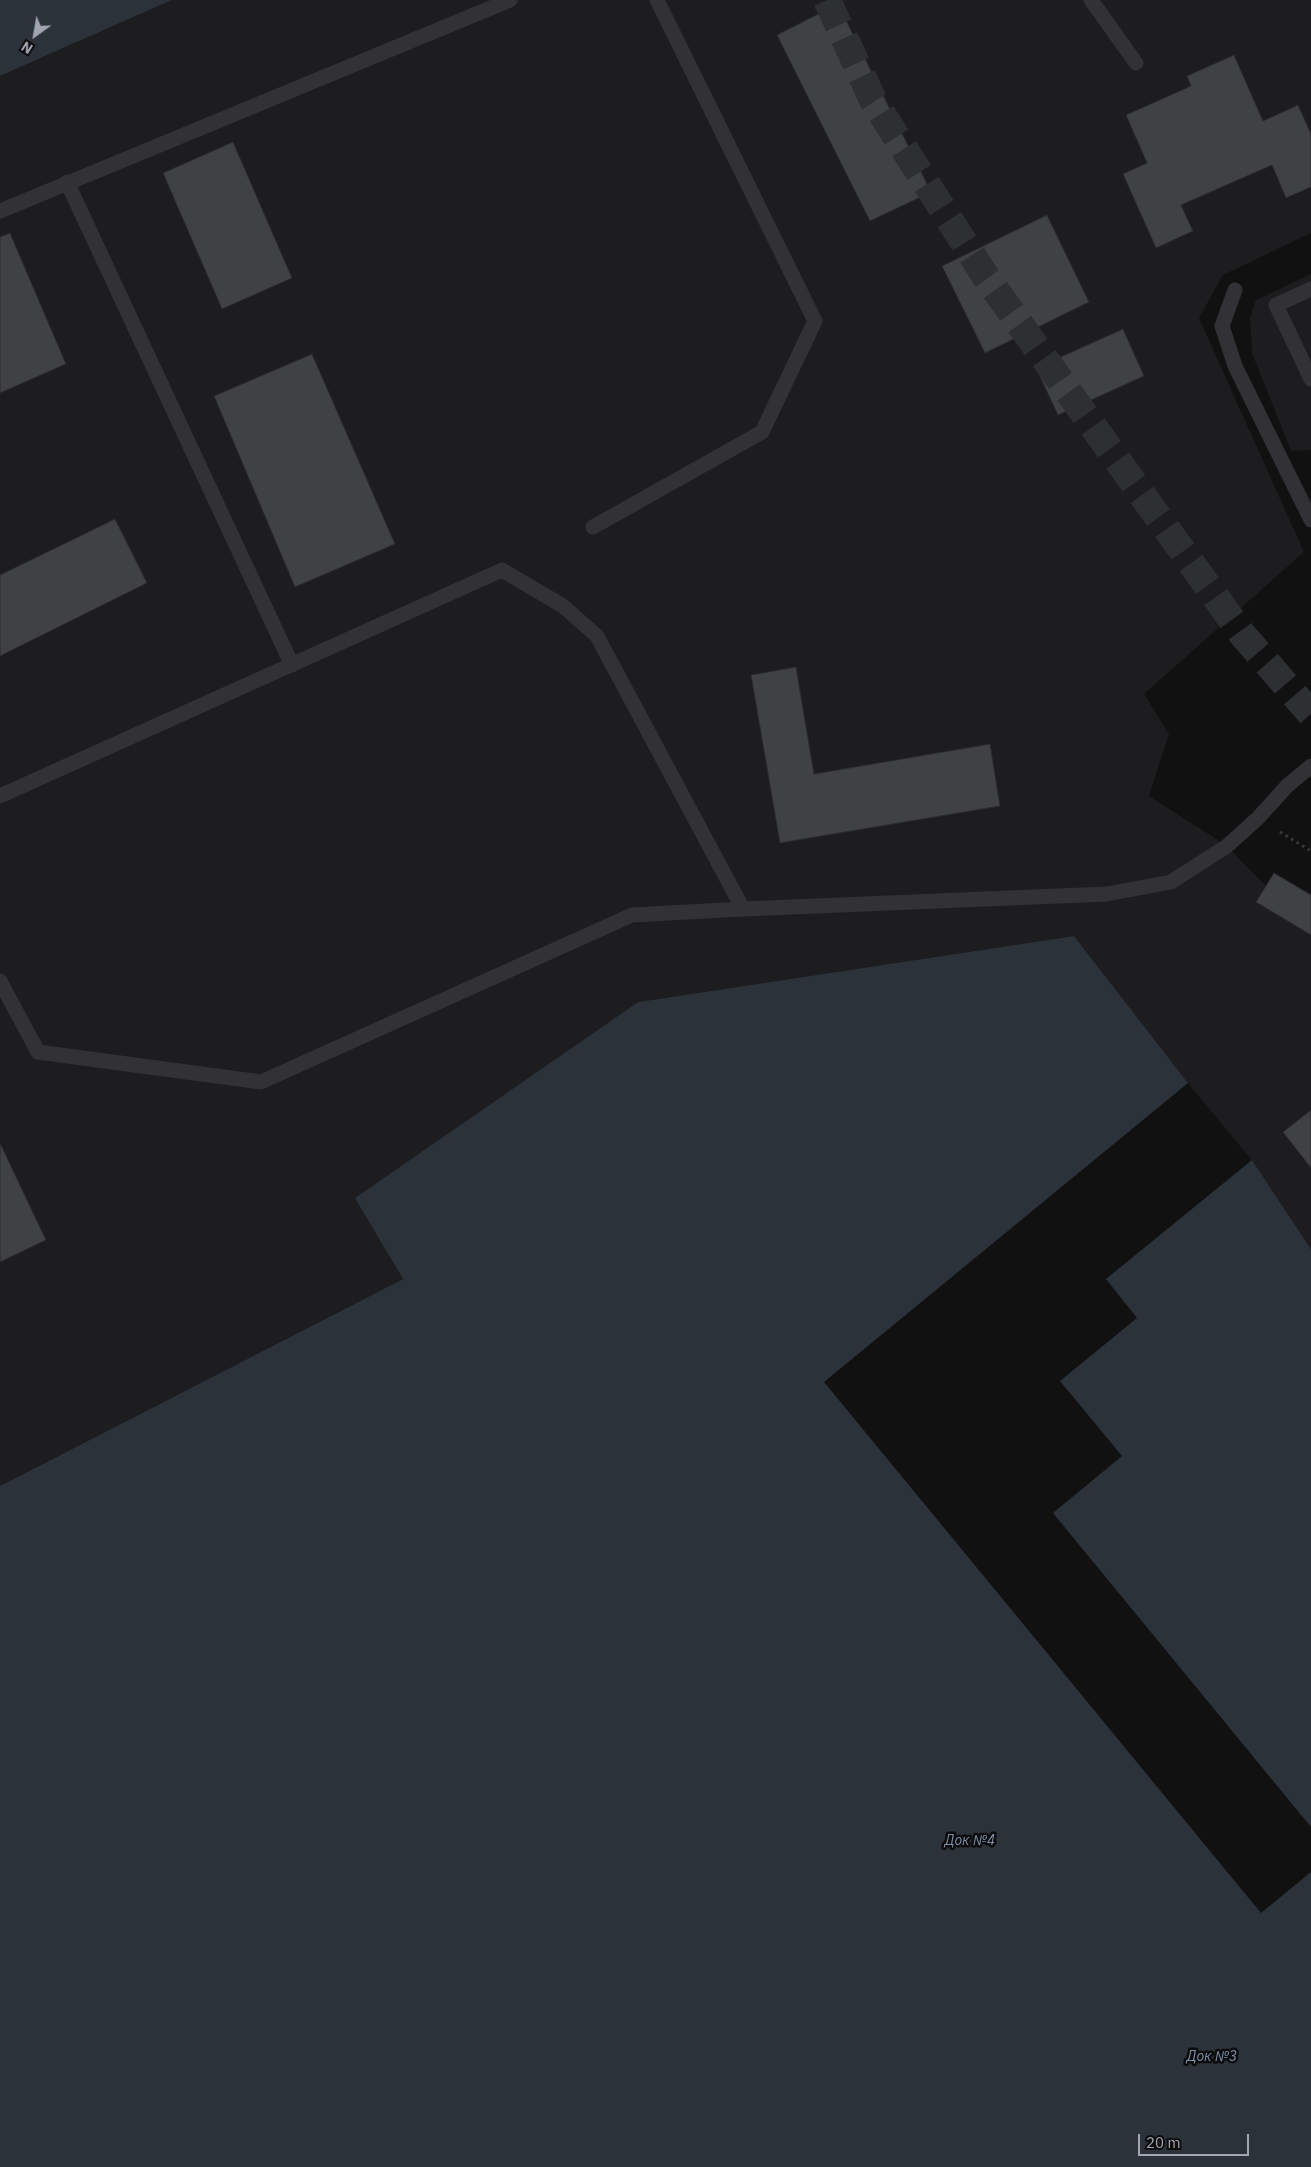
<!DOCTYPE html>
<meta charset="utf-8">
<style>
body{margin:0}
#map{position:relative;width:1311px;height:2167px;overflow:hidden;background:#111112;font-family:"IBM Plex Sans",sans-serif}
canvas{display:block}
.north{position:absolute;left:10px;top:10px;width:50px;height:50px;-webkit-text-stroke:4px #0c0c0d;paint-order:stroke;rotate:212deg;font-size:14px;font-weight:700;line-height:20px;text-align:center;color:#a3a6b1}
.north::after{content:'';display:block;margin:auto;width:18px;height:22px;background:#a3a6b1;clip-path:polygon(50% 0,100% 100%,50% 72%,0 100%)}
.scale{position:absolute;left:1138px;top:2134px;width:111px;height:22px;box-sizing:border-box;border:2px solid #a3a6b1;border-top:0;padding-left:6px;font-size:15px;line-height:18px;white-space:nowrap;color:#a3a6b1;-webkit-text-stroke:4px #0c0c0d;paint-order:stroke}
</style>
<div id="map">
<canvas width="1311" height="2167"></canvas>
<div class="north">N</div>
<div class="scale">20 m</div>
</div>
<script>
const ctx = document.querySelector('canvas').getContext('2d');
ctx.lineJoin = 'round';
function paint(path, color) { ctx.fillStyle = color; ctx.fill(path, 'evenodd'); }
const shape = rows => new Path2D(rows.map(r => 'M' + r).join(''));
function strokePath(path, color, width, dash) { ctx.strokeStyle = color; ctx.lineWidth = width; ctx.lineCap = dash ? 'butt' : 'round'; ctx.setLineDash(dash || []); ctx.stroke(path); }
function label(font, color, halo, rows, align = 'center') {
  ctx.font = font + ' "IBM Plex Sans",sans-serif'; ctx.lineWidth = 5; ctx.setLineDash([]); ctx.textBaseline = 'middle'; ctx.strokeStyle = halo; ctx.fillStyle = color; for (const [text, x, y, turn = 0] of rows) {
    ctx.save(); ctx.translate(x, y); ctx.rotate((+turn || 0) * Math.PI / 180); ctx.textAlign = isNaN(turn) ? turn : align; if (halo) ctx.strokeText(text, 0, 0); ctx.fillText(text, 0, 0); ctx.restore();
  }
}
paint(shape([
 [172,0,1311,0,1311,233,1223,275,1199,318,1304,552,1144,694,1169,734,1149,796,1227,846,1266,886,1274,873,1311,895,1311,1249,1252,1160,1188,1083,1074,936,638,1002,356,1198,403,1279,0,1486,0,76],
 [1311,274,1311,450,1291,451,1252,353,1250,318,1256,300]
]), '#1d1d1f');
paint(shape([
 [0,0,172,0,0,76],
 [1074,936,1188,1083,1252,1160,1311,1249,1311,2167,0,2167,0,1486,403,1279,355,1198,638,1002]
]), '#2b3239');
paint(shape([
 [1188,1083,1252,1160,1106,1279,1137,1318,1060,1381,1122,1456,1053,1513,1311,1827,1311,1872,1261,1913,824,1382]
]), '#111112');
const building = shape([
 [838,4,931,192,870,221,777,35,838,4],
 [1234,55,1263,121,1298,105,1311,134,1311,187,1286,198,1272,165,1181,205,1193,231,1156,248,1123,174,1147,163,1126,115,1191,86,1187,76,1234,55],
 [233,142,292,278,222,309,163,173,233,142],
 [1047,215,1089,302,985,353,942,266,1047,215],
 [10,233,66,364,0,393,0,237,10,233],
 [1123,329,1144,376,1058,415,1036,368,1123,329],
 [312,354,395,544,295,587,214,396,312,354],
 [115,519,147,583,0,656,0,575,115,519],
 [796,667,814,774,990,744,1000,806,780,843,751,675,796,667],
 [1274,873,1311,895,1311,935,1256,902,1274,873],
 [1311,1110,1311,1168,1283,1132,1311,1110],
 [0,1143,46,1240,0,1262,0,1143]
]);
paint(building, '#404145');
strokePath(building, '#2b2b2e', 1);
strokePath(shape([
 [827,0,873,100,986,277,1242,634,1311,714]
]), '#2e2f32', 28, [28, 14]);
strokePath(shape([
 [1280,832,1311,851]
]), '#38393d', 3, [2.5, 4]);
strokePath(shape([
 [1091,0,1136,63],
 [67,182,292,665],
 [0,211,510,0],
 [1311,289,1276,305,1311,379],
 [1235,290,1222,326,1235,366,1311,520],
 [593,527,762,432,815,321,657,0],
 [0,796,502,570,563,606,597,636,743,909],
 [0,981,38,1052,261,1082,632,915,743,909,1107,894,1171,882,1227,846,1258,818,1287,786,1311,766]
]), '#323236', 15);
label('italic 14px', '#7c90aa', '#0c0c0d', [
 ["Док №4",970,1841],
 ["Док №3",1212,2057]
]);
</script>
